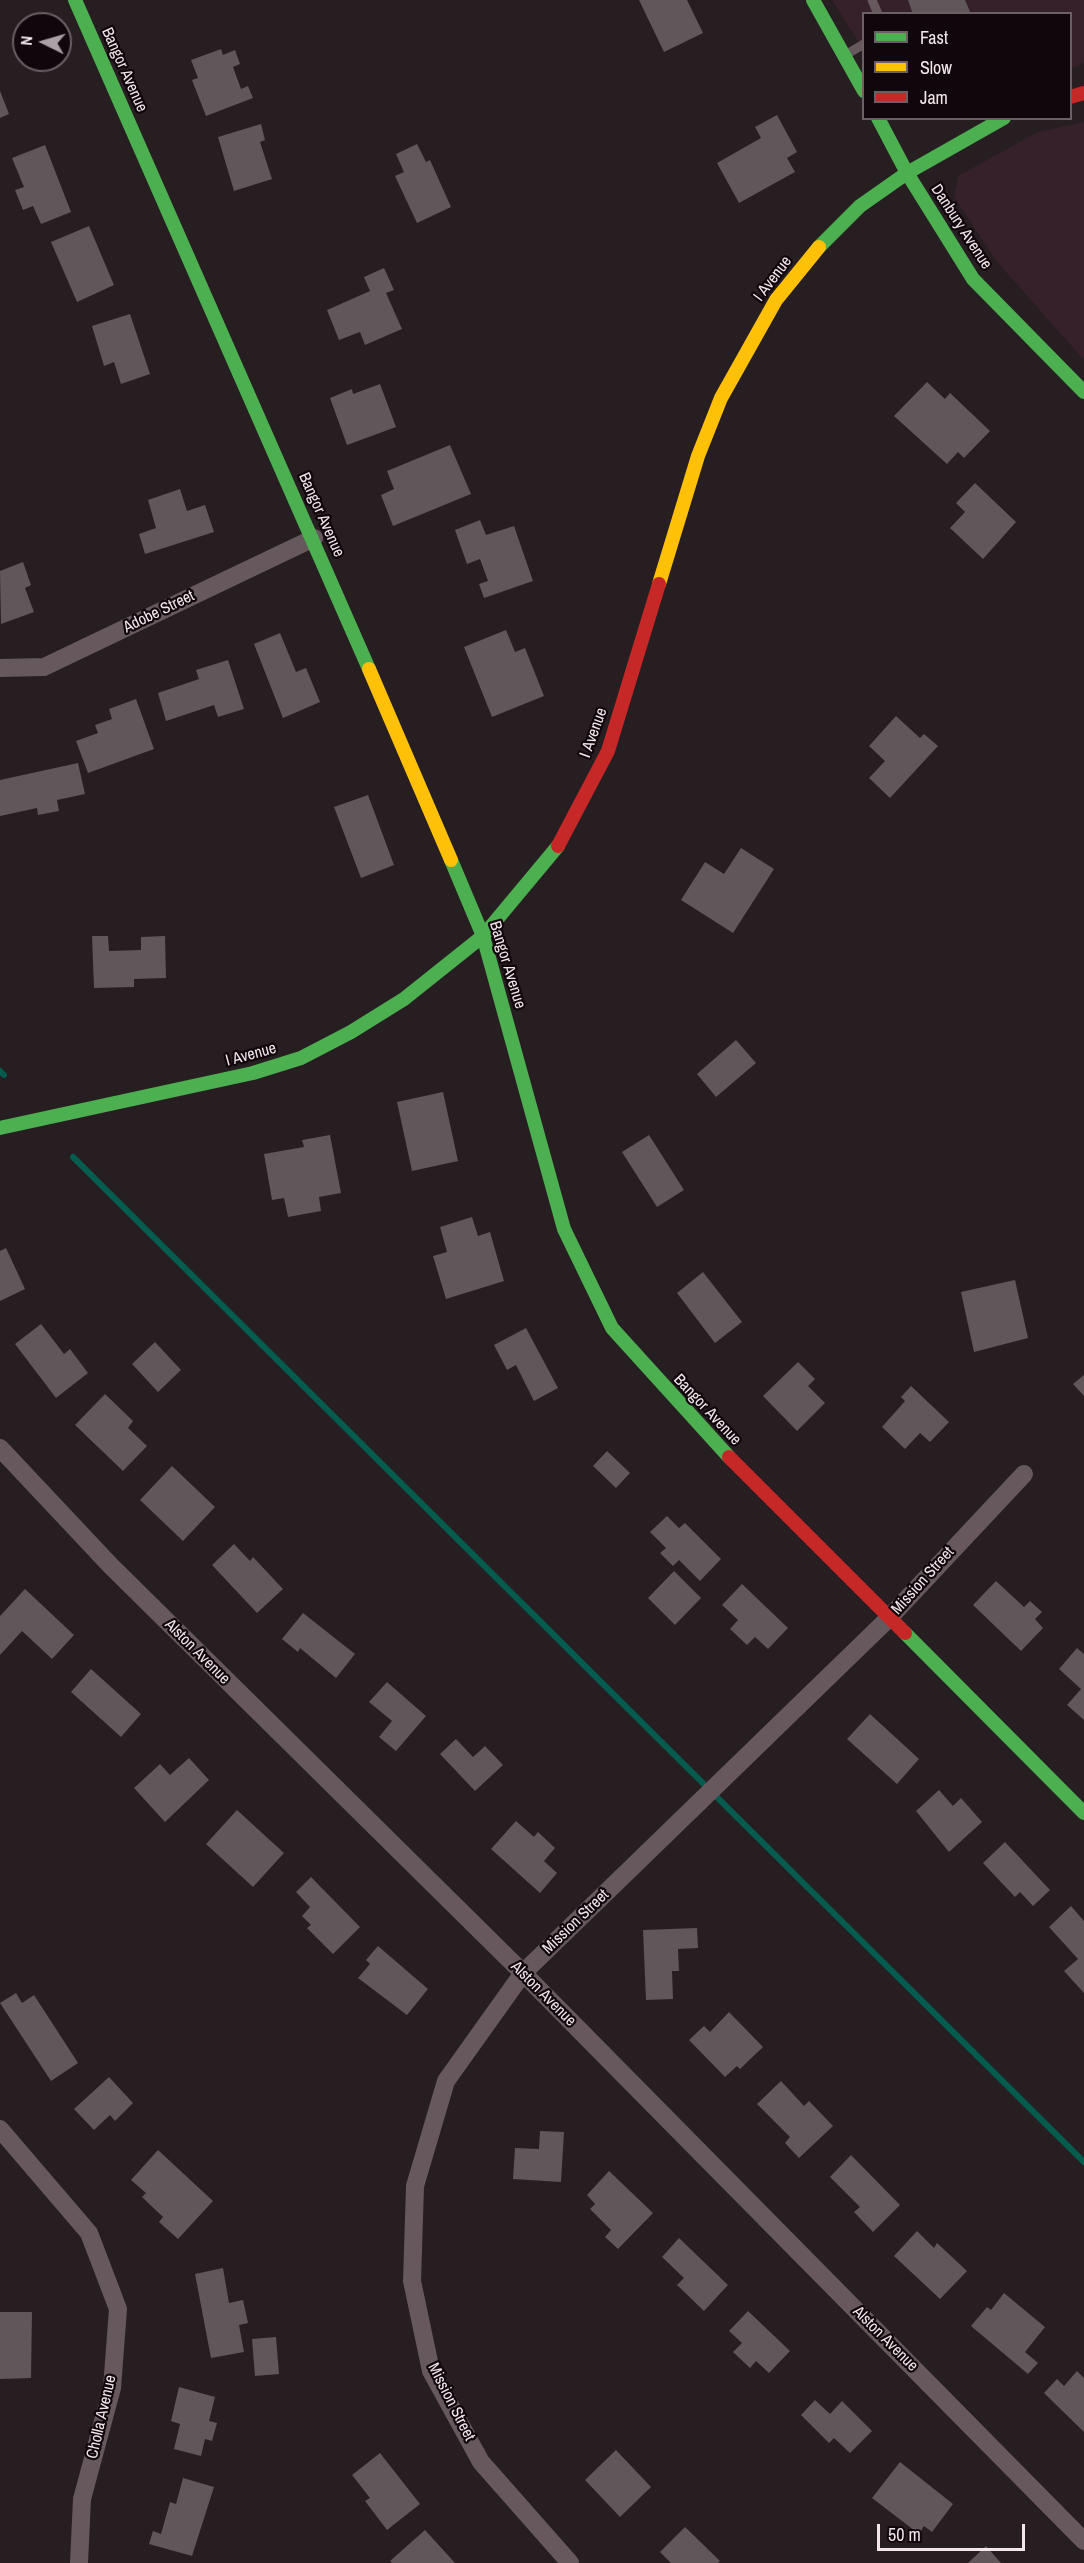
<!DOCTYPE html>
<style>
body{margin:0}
#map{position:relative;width:1084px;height:2563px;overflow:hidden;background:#271e22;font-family:"Archivo Narrow",sans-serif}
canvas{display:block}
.legend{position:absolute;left:862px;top:12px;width:210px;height:108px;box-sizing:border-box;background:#0f070b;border:2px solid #6a6065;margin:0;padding:8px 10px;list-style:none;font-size:18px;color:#f2e6eb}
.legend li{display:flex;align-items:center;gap:12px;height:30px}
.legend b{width:30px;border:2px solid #6a6065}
.north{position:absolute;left:12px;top:12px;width:60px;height:60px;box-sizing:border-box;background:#0f070b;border:2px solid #6a6065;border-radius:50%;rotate:275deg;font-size:16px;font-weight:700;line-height:24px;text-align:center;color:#f2e6eb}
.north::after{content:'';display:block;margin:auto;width:21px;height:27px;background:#aba0a5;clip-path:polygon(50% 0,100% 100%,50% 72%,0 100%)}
.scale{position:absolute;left:877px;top:2524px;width:148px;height:27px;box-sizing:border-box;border:3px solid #f2e6eb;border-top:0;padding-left:8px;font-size:18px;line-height:21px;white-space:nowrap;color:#f2e6eb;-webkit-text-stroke:4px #0f070b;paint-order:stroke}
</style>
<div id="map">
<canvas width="1084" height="2563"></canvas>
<ul class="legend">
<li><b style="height:8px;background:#4caf50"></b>Fast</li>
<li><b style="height:8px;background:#ffc107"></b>Slow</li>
<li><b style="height:8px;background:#c62828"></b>Jam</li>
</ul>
<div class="north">N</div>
<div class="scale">50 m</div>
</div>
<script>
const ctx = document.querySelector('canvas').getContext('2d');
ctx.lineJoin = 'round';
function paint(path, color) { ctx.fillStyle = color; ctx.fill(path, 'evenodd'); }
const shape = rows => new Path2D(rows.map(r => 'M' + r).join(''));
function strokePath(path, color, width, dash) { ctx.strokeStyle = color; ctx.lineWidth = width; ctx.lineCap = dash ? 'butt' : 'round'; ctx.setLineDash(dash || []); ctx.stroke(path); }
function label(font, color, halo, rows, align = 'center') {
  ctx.font = font + ' "Archivo Narrow",sans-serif'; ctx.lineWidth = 4.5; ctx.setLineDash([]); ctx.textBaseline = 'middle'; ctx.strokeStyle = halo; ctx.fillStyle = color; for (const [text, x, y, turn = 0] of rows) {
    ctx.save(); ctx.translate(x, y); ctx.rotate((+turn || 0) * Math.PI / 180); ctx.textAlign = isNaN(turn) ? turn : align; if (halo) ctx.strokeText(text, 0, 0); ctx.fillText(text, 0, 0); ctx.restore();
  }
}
paint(shape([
 [832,0,1084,0,1084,63,1071,68,1070,14,864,14,863,49],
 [1084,122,1084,360,998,263,954,197,958,176,1038,132]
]), '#36212b');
strokePath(shape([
 [0,1071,4,1075],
 [73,1157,1084,2162]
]), '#045c4e', 6);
paint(shape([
 [639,0,687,0,703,33,664,52],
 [908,0,965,0,971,14,913,14],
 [221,49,223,55,235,50,240,64,233,67,241,89,248,86,253,98,206,116,192,80,198,78,191,60],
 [0,91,9,114,0,118],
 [777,115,797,152,787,158,795,172,739,203,717,163,761,138,755,127],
 [261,124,265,140,260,142,272,179,234,191,218,137],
 [417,144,426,162,430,160,451,207,417,223,395,176,404,172,396,154],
 [45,145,71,212,41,224,33,206,23,210,15,190,24,187,12,158],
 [89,226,114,285,77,302,51,242],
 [384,268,394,290,386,293,402,329,365,345,360,332,339,340,327,310,370,291,364,277],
 [130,314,150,374,121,384,114,362,104,366,92,326],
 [927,382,945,399,950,393,990,431,964,458,958,452,947,464,894,416],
 [380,384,396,427,347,445,330,398,352,389,353,394],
 [450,445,471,494,393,526,381,495,394,489,387,471],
 [975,483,1016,522,983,559,950,528,965,512,956,503],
 [180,489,187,511,205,505,214,532,145,554,139,534,156,528,148,500],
 [480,520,486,535,514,526,533,581,484,598,479,584,488,581,480,559,467,564,455,530],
 [23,562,31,585,25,588,34,612,1,624,0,571],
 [506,630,515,652,525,648,544,696,492,717,464,647],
 [280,633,296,672,306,668,320,702,283,718,254,644],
 [228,660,244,709,218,717,214,705,166,721,158,693,199,679,196,670],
 [136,699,154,749,88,773,76,741,98,733,95,725,112,719,109,709],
 [896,716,920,738,924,734,938,746,890,798,869,778,885,761,869,746],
 [78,763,85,794,57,800,59,811,38,815,37,808,0,816,0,780],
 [368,795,394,865,361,878,334,807],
 [741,848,774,869,733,933,681,900,705,862,724,874],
 [92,936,108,936,109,951,141,950,141,937,165,936,166,978,134,979,134,987,94,988],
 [736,1040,756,1063,716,1097,697,1074],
 [443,1092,458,1161,412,1171,397,1102],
 [330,1135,341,1193,319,1197,321,1211,288,1217,284,1198,272,1200,264,1154,304,1147,302,1140],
 [649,1135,684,1190,657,1207,622,1152],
 [472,1217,478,1236,490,1232,504,1281,446,1299,433,1256,447,1252,440,1227],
 [6,1248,25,1289,0,1301,0,1251],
 [703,1272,742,1322,715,1343,677,1293],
 [1015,1280,1028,1338,974,1352,961,1292],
 [41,1324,64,1354,70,1349,88,1373,56,1398,15,1344],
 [526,1328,558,1388,534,1401,516,1365,507,1370,494,1345],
 [155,1342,181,1370,158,1392,132,1364],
 [798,1362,815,1379,808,1386,825,1403,797,1431,763,1396],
 [1084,1375,1084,1396,1073,1384],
 [911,1386,949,1422,930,1442,920,1433,905,1449,882,1427,905,1401,901,1397],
 [105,1394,133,1421,128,1428,147,1446,123,1471,75,1425],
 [607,1451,630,1473,616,1488,593,1466],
 [172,1466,215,1507,183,1541,140,1500],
 [667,1516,679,1528,685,1523,721,1559,700,1581,679,1560,673,1566,660,1553,666,1548,650,1532],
 [234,1544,250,1561,253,1557,283,1589,257,1613,212,1565],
 [674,1571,701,1598,675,1625,648,1598],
 [996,1581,1024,1607,1030,1601,1042,1612,1035,1619,1043,1628,1021,1651,973,1605],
 [742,1584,788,1628,768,1649,755,1637,747,1645,730,1629,738,1620,722,1605],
 [25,1589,74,1635,52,1659,22,1631,0,1655,0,1616],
 [303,1613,355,1654,336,1678,300,1648,298,1652,282,1639],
 [1077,1648,1084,1654,1084,1720,1067,1705,1081,1689,1059,1669],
 [91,1669,141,1714,121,1737,71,1692],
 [387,1682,426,1716,396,1751,379,1737,392,1721,369,1702],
 [870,1714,919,1759,897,1784,847,1739],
 [456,1739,473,1757,485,1746,503,1765,475,1791,440,1754],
 [189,1758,209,1780,165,1822,134,1788,160,1764,170,1775],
 [939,1790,953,1806,961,1798,982,1822,949,1852,916,1811],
 [237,1810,284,1853,253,1887,206,1844],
 [516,1821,534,1837,538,1832,555,1848,544,1861,557,1873,540,1893,491,1849],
 [1005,1842,1050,1890,1033,1906,1020,1892,1015,1897,983,1863],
 [311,1877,360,1927,333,1954,307,1928,311,1925,302,1916,310,1907,296,1892],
 [1071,1906,1084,1921,1084,1993,1064,1971,1078,1959,1049,1927],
 [697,1928,698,1948,678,1949,679,1971,672,1971,673,1999,646,2000,643,1930],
 [378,1946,428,1989,407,2015,358,1978,370,1964,366,1960],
 [16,1993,22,2003,34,1995,78,2063,51,2081,0,2003],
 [729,2012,763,2047,740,2069,737,2066,725,2077,689,2040,704,2026,710,2032],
 [109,2077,133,2103,115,2121,110,2115,94,2130,74,2109],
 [781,2081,804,2106,809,2101,833,2126,799,2158,785,2143,790,2137,757,2104],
 [540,2131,564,2132,561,2182,513,2179,515,2148,539,2149],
 [158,2150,213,2201,178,2239,159,2222,163,2217,142,2197,146,2193,131,2180],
 [851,2155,900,2205,873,2232,854,2212,860,2207,830,2177],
 [609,2171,653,2213,618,2249,605,2237,611,2230,590,2209,595,2204,587,2195],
 [917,2231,934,2248,937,2243,967,2271,940,2299,894,2256],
 [679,2238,728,2285,704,2311,677,2285,684,2278,662,2257],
 [223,2268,229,2303,243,2300,248,2323,239,2325,244,2352,211,2358,195,2274],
 [1004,2293,1045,2327,1025,2352,1038,2363,1028,2374,971,2326,987,2307,991,2310],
 [748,2311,790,2351,769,2373,756,2361,750,2368,733,2352,742,2343,729,2331],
 [0,2312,32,2312,31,2378,0,2379],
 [276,2337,279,2374,255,2376,252,2339],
 [1077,2371,1084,2378,1084,2432,1044,2393,1057,2379,1064,2386],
 [179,2387,215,2397,209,2421,217,2423,212,2441,205,2439,201,2456,174,2449,180,2424,171,2421],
 [815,2400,830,2414,842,2401,872,2431,850,2453,834,2438,829,2443,801,2415],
 [616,2450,651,2487,620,2517,585,2480],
 [380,2453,420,2504,387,2530,365,2501,370,2498,352,2475],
 [900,2462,953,2504,932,2532,924,2526,919,2534,872,2498],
 [183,2478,214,2487,192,2556,149,2544,153,2531,161,2534,170,2502,176,2504],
 [685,2527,720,2561,718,2563,671,2563,660,2552],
 [425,2530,455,2563,392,2563,390,2561],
 [986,2546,1001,2563,968,2563]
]), '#5f575a');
strokePath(shape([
 [872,0,878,14],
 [847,54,864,44]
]), '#67585e', 9);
strokePath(shape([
 [0,668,44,667,314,538],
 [0,1448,110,1565,523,1973,1084,2541],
 [0,2129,89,2233,118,2309,112,2388,82,2499,79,2563],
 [570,2563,481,2462,431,2371,412,2281,415,2186,446,2081,523,1973,889,1618,1024,1474]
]), '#67585e', 18);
strokePath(shape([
 [75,0,369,669],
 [813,0,864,91],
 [878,118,907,173,973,279,1084,392],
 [819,247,860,206,907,173,1004,118],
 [451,860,483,936,564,1229,612,1328,729,1457],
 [0,1128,253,1073,301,1058,351,1032,404,999,483,936,558,846],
 [905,1633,1084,1813]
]), '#4caf50', 14);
strokePath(shape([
 [659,584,698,456,721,398,776,300,819,247],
 [369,669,451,860]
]), '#ffc107', 14);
strokePath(shape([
 [1070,97,1084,93],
 [558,846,608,751,659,584],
 [729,1457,905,1633]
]), '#c62828', 14);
label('16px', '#f2e6eb', '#0f070b', [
 ["Bangor Avenue",124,70,66],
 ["Danbury Avenue",961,227,57],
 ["I Avenue",773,279,-53],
 ["Bangor Avenue",321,515,66],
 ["Adobe Street",159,612,-26],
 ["I Avenue",594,733,-70],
 ["Bangor Avenue",507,965,73],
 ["I Avenue",251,1055,-15],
 ["Bangor Avenue",707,1410,47],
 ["Mission Street",923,1581,-48],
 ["Alston Avenue",197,1652,45],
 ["Mission Street",576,1922,-44],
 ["Alston Avenue",543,1994,45],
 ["Alston Avenue",885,2339,45],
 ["Mission Street",451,2402,63],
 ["Cholla Avenue",102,2417,-77]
]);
</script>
